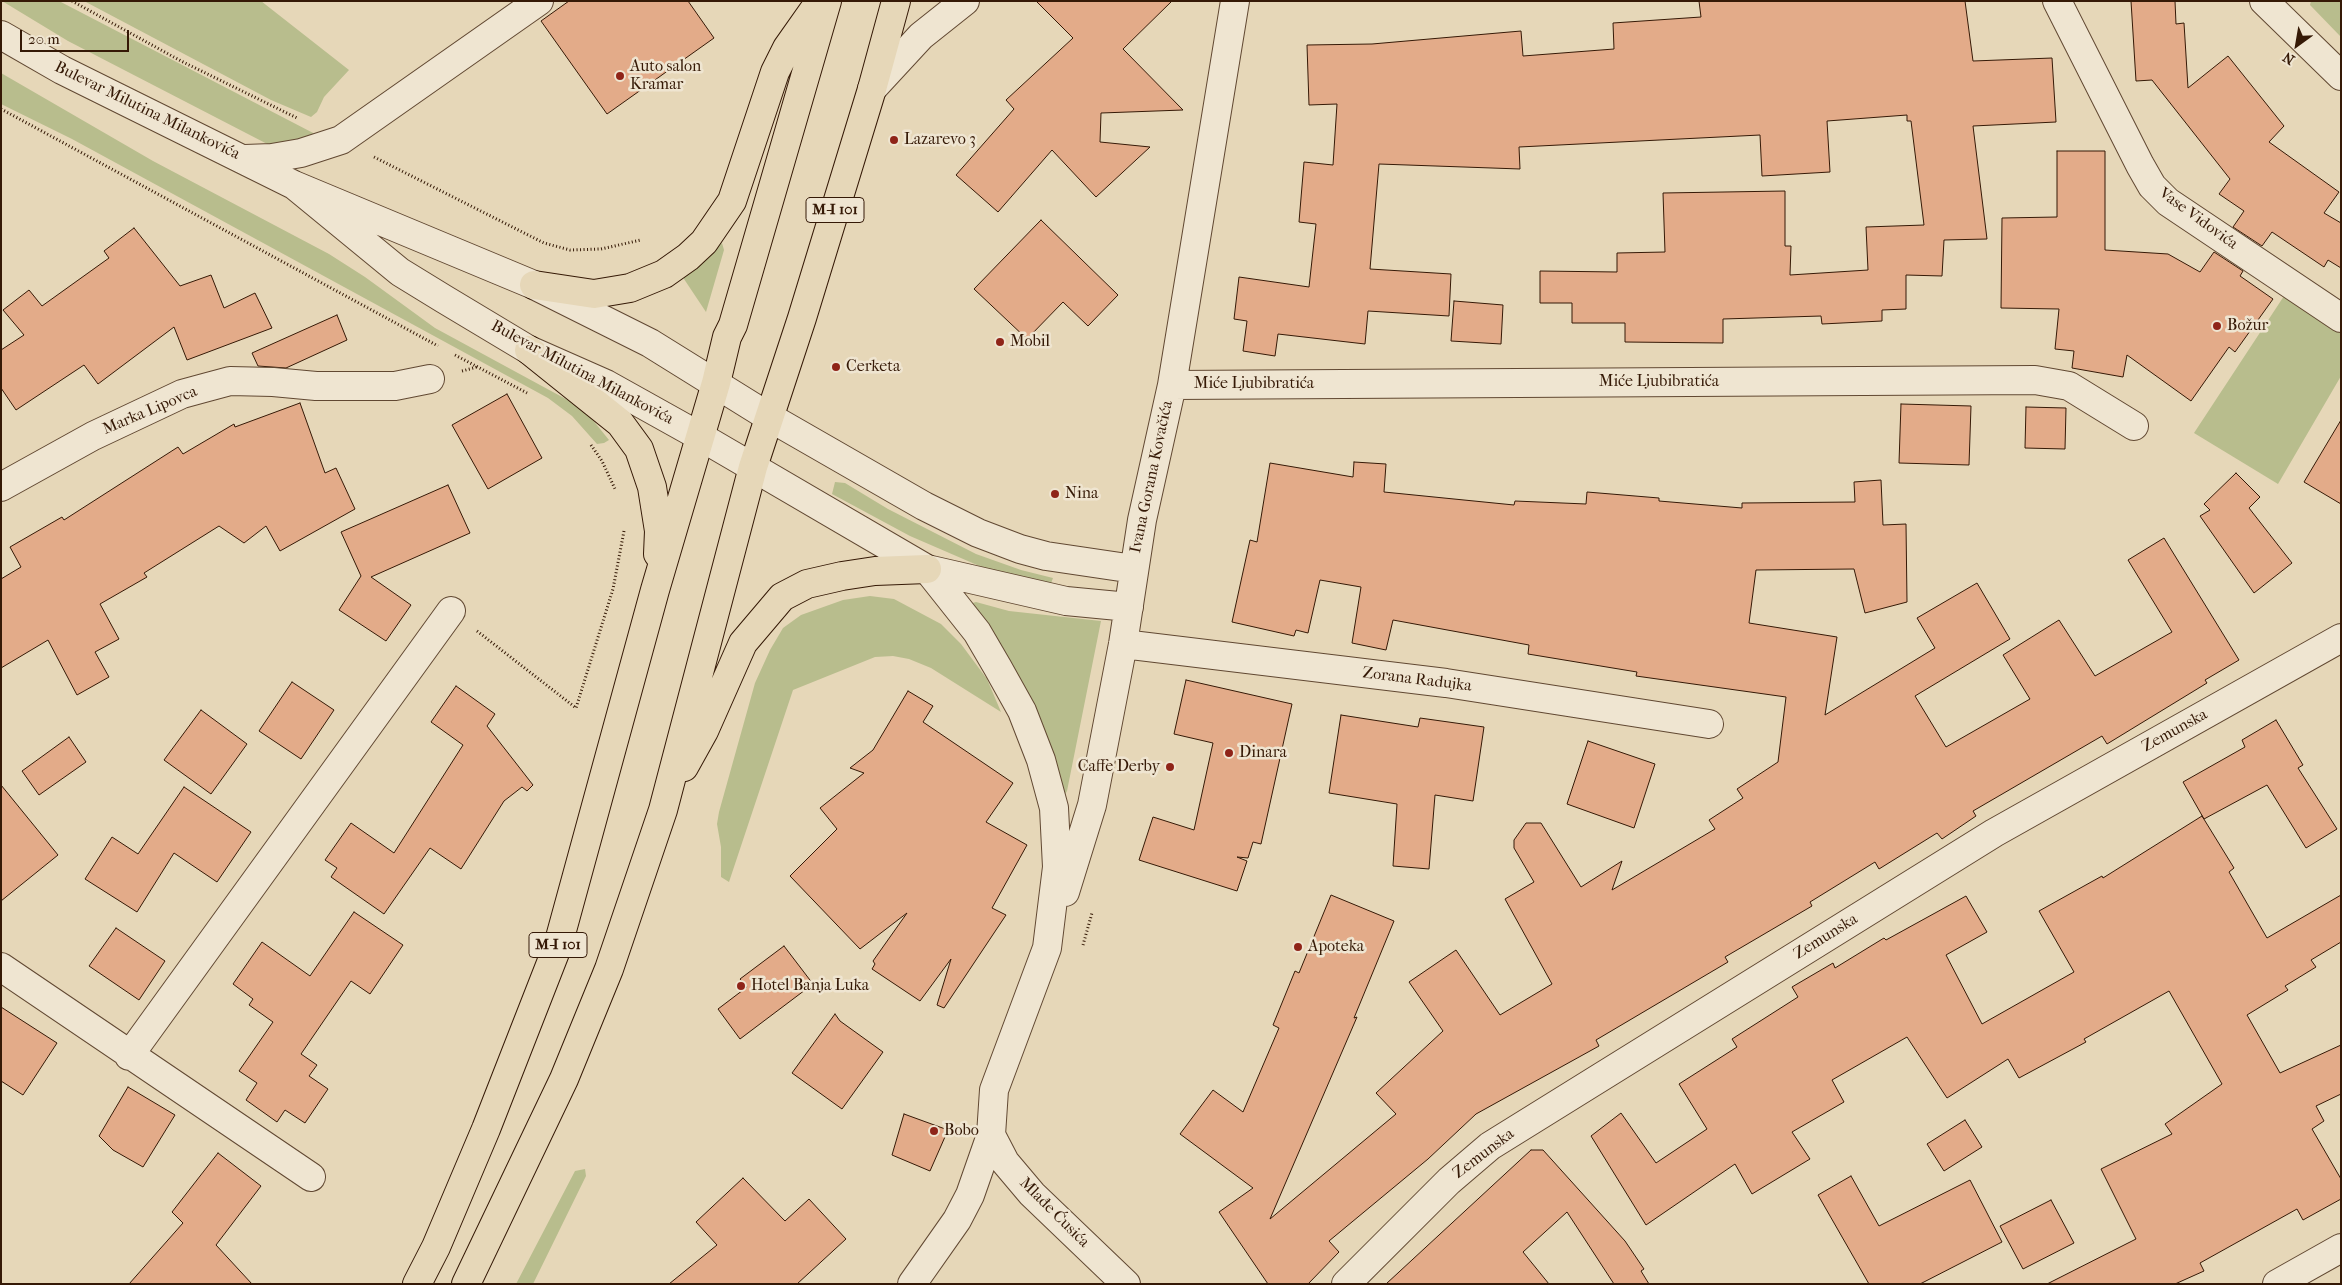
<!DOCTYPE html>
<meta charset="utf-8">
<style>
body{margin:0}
#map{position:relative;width:2342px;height:1285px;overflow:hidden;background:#e6d7b8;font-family:"IM FELL French Canon",serif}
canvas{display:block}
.frame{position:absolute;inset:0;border:2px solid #351906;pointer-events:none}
.north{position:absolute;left:2272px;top:20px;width:50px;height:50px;-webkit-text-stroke:4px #efe5d1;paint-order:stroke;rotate:212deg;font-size:14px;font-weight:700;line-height:20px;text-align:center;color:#351906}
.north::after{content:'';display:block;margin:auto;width:18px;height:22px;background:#351906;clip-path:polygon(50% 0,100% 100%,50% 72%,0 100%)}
.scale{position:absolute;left:20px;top:30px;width:109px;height:22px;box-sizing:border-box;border:2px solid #351906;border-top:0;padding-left:6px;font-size:15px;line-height:18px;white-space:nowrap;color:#351906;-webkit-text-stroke:4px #efe5d1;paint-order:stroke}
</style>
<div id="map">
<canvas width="2342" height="1285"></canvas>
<div class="frame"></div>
<div class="north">N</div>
<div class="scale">20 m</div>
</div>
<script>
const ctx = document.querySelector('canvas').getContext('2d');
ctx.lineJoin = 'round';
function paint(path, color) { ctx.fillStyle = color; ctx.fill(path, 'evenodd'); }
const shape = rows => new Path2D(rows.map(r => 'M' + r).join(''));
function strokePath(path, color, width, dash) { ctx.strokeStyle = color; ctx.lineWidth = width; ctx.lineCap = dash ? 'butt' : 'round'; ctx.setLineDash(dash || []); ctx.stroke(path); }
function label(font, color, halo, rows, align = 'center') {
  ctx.font = font + ' "IM FELL French Canon",serif'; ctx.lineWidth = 5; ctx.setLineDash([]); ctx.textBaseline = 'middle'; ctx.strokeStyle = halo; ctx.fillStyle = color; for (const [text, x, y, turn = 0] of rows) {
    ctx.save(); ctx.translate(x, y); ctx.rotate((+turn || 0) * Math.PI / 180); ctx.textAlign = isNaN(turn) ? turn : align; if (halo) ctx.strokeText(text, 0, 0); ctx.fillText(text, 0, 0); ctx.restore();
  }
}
paint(shape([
 [2,1,59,1,317,135,275,148,68,41],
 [84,1,261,1,349,70,324,97,317,112,311,117,271,100],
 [2311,1,2341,1,2341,37,2310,5],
 [1,73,153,161,329,254,365,277,435,328,575,404,592,419,609,440,604,443,597,444,572,416,548,398,72,139,1,104],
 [722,243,724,250,706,312,682,276],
 [2284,296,2341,332,2341,376,2278,484,2194,433],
 [835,482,845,483,888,509,976,554,1021,570,1053,578,1050,586,984,568,910,536,832,494],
 [870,596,894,599,941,624,961,644,987,679,1001,712,931,668,909,659,893,656,875,657,793,690,729,882,721,877,721,847,717,824,719,812,755,683,770,650,783,628,801,615,843,600],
 [976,602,1009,611,1101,621,1067,791,1061,802,1049,747,1030,696,969,604],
 [585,1169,586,1176,533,1284,516,1284,575,1171]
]), '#b8bd8d');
const building = shape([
 [569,1,688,1,714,38,607,114,541,21,569,1],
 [1036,1,1172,1,1123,49,1183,110,1101,113,1100,142,1150,147,1096,197,1052,150,998,212,956,175,1014,109,1006,100,1073,38,1036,1],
 [1699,1,1965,1,1973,61,2052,58,2056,122,1973,126,1987,239,1944,240,1942,276,1906,275,1906,309,1882,310,1882,321,1822,324,1821,316,1723,319,1723,343,1625,342,1625,323,1572,323,1572,303,1540,303,1540,271,1617,272,1617,253,1665,252,1663,193,1785,191,1785,246,1791,246,1790,275,1868,270,1866,227,1924,225,1911,121,1907,121,1907,115,1827,121,1830,172,1762,176,1760,135,1519,147,1520,169,1379,164,1370,269,1451,274,1449,316,1368,311,1365,344,1278,334,1275,356,1243,351,1247,321,1234,319,1239,277,1309,287,1316,224,1299,222,1304,162,1333,165,1337,104,1309,105,1307,45,1372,44,1521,31,1523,56,1614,49,1613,23,1701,17,1699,1],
 [2131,1,2175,1,2176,24,2184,23,2188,88,2228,56,2284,126,2269,142,2339,192,2324,213,2341,223,2341,268,2328,260,2324,267,2272,232,2262,246,2233,227,2244,211,2219,194,2230,179,2152,80,2136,81,2131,1],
 [2057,151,2105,151,2105,250,2168,254,2200,272,2214,252,2243,271,2240,276,2273,299,2235,352,2229,347,2191,401,2127,355,2123,377,2072,368,2074,351,2055,349,2059,309,2001,308,2002,218,2057,217,2057,151],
 [1041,220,1118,295,1088,326,1063,302,1027,339,974,289,1041,220],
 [134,228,180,286,211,275,224,308,255,293,272,328,187,360,174,327,98,384,84,365,16,410,1,388,1,350,24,335,3,310,29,290,42,306,109,258,104,251,134,228],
 [1454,301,1503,305,1501,344,1451,341,1454,301],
 [337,315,347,340,286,368,258,366,252,353,337,315],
 [507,394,542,458,488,489,452,425,507,394],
 [300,403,325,473,336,468,355,509,280,551,266,526,244,543,219,526,144,573,147,577,100,604,119,639,95,652,109,677,77,695,48,640,1,668,1,579,21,567,10,547,62,517,64,520,178,447,183,454,234,424,235,427,300,403],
 [1901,404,1971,406,1969,465,1899,463,1901,404],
 [2026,407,2066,408,2065,449,2025,448,2026,407],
 [2341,420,2341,504,2304,482,2341,420],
 [1354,462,1386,464,1384,492,1514,505,1515,501,1586,504,1587,492,1659,498,1659,501,1742,508,1742,503,1855,502,1854,482,1881,480,1883,525,1906,524,1907,602,1865,613,1854,569,1756,570,1749,623,1837,637,1825,715,1935,648,1917,618,1977,583,2010,639,1915,696,1946,747,2030,699,2003,655,2059,620,2095,676,2172,632,2128,560,2164,538,2239,660,2205,680,2207,683,2107,744,2102,736,1973,811,1976,816,1942,839,1937,833,1879,869,1875,862,1810,902,1812,906,1725,957,1728,962,1596,1040,1599,1046,1476,1114,1428,1159,1329,1241,1339,1252,1308,1284,1268,1284,1219,1212,1253,1188,1180,1134,1213,1090,1243,1112,1279,1028,1273,1025,1295,971,1299,973,1331,895,1394,921,1354,1018,1357,1017,1270,1219,1396,1114,1376,1093,1443,1031,1409,982,1456,950,1500,1015,1552,984,1505,899,1534,882,1514,848,1514,840,1526,823,1541,823,1581,887,1622,861,1612,890,1715,829,1709,820,1743,798,1737,789,1778,762,1786,697,1636,676,1637,672,1528,654,1529,645,1393,620,1386,650,1352,643,1361,587,1320,580,1308,633,1296,630,1294,636,1232,622,1250,540,1257,542,1270,463,1353,477,1354,462],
 [2236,473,2260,497,2249,508,2292,563,2254,593,2200,516,2210,510,2204,504,2236,473],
 [448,485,470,533,371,577,411,605,386,641,339,610,361,576,341,532,448,485],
 [1186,680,1292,704,1261,844,1253,842,1248,858,1237,857,1247,861,1237,891,1139,860,1153,817,1194,830,1213,743,1174,734,1186,680],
 [292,682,334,710,301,759,259,731,292,682],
 [456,686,495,714,487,726,533,785,527,791,522,787,504,801,461,869,430,848,384,914,331,877,337,868,325,860,351,823,394,853,463,745,431,722,456,686],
 [908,691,933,706,923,722,1013,783,986,822,1027,845,992,908,1006,915,944,1008,937,1005,951,959,920,1001,872,969,875,964,873,961,907,913,860,949,790,876,837,829,820,808,864,773,850,768,873,750,908,691],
 [201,710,247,744,211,794,164,760,201,710],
 [1341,715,1418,727,1420,718,1484,727,1473,801,1435,795,1429,869,1393,866,1397,804,1329,793,1341,715],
 [2276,720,2303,765,2298,768,2337,829,2306,848,2267,785,2204,819,2183,782,2245,747,2242,740,2276,720],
 [69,737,86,762,39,795,22,771,69,737],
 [1588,741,1655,764,1634,828,1567,804,1588,741],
 [1,785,58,855,1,901,1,785],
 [184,787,251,832,217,882,174,853,137,912,85,879,112,837,138,854,184,787],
 [2202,816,2234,868,2229,872,2267,938,2341,895,2341,942,2311,960,2316,967,2285,986,2288,990,2247,1015,2280,1073,2341,1045,2341,1094,2316,1106,2324,1121,2312,1129,2341,1179,2341,1199,2303,1220,2297,1209,2200,1263,2204,1271,2175,1284,2047,1284,2136,1239,2101,1169,2172,1134,2165,1124,2222,1084,2169,991,2084,1039,2086,1042,2019,1078,2008,1059,1947,1098,1907,1037,1832,1080,1844,1102,1792,1132,1810,1159,1752,1194,1735,1164,1646,1225,1591,1136,1621,1113,1656,1163,1707,1129,1679,1084,1737,1047,1732,1039,1798,997,1792,987,1833,963,1835,968,1884,938,1886,940,1966,896,1987,932,1946,955,1982,1024,2074,972,2039,911,2102,876,2103,878,2202,816],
 [354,912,403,945,370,994,351,981,301,1054,317,1065,309,1076,328,1089,305,1123,285,1110,277,1122,246,1100,257,1083,239,1071,273,1022,249,1005,253,999,233,984,262,942,310,976,354,912],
 [116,928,165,961,139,1000,89,966,116,928],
 [784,946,813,984,740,1039,718,1009,747,987,740,979,784,946],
 [1,1007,57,1043,23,1095,1,1081,1,1007],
 [835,1014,840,1021,883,1052,842,1109,792,1073,835,1014],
 [128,1087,175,1115,143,1167,113,1150,99,1136,128,1087],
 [904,1114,948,1130,930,1171,892,1155,904,1114],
 [1965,1120,1982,1147,1944,1171,1927,1144,1965,1120],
 [1531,1150,1543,1150,1625,1241,1644,1269,1641,1271,1649,1284,1614,1284,1567,1212,1523,1252,1549,1284,1386,1284,1531,1150],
 [218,1153,261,1186,216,1245,252,1284,129,1284,183,1223,172,1212,218,1153],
 [1851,1176,1879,1226,1970,1180,2002,1242,1920,1284,1869,1284,1818,1195,1851,1176],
 [743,1178,785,1221,809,1199,846,1239,797,1284,669,1284,717,1245,696,1222,743,1178],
 [2051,1200,2074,1243,2023,1269,2000,1226,2051,1200]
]);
paint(building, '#e3ab89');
strokePath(building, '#351906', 1);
const minor = shape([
 [2057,1,2140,165,2152,186,2168,202,2341,318],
 [2264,1,2341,76],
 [1,35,62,70,294,185,534,285,650,343,769,417,924,506,978,533,1020,549,1046,556,1134,569],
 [872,89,921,36,965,1],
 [245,159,272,158,301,153,341,140,539,1],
 [294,185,400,272,444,299,529,350,606,384,701,437,927,569,977,632,998,668,1022,711,1041,760,1054,808,1057,867,1047,948,994,1090,991,1135,970,1195,957,1220,912,1284],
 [1172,385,2035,380,2069,386,2134,426],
 [1,487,93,436,182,394,204,388,230,381,273,382,316,386,395,386,430,379],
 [927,569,1066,601,1129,607],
 [1123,644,1446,683,1709,724],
 [1065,892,1092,805,1123,644,1142,520,1172,385,1235,1],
 [1,967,311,1177],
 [129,1056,451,611],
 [991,1135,1005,1162,1032,1194,1126,1284],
 [1346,1284,1449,1181,1490,1146,1994,833,2341,638],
 [2277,1284,2341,1248]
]);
const major = shape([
 [534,285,594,294,630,288,664,274,688,257,704,242,732,201,775,72,787,48,818,4],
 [529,350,620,423,639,449,652,487,659,531,658,554],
 [684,767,704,731,743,643,782,597,807,584,842,576,875,571,927,569],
 [417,1284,436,1247,486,1129,558,945,655,590,716,383,727,337,733,325,827,1],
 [466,1284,564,1079,609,969,643,869,663,810,753,467,802,318,872,89,896,1]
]);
strokePath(minor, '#614832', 30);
strokePath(major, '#351906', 30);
strokePath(shape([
 [72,1,181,61,297,118],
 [1,109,438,346],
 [374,157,544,243,570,250,601,249,641,240],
 [455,355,527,393],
 [462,371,477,367],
 [591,445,602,461,615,489],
 [477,631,576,708,613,589,624,531],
 [1083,945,1092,913]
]), '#351906', 3, [1, 2.5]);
strokePath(minor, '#efe5d1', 28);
strokePath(major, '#e6d7b8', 28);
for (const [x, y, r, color] of [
 [620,76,5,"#8f2418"],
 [894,140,5,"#8f2418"],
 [2217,326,5,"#8f2418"],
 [1000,342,5,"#8f2418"],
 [836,367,5,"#8f2418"],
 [1055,494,5,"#8f2418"],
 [1229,753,5,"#8f2418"],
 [1170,767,5,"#8f2418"],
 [1298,947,5,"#8f2418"],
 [741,986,5,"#8f2418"],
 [934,1131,5,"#8f2418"]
]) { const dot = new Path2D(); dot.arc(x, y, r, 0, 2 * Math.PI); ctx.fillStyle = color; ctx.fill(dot); strokePath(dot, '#efe5d1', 2); }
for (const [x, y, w] of [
 [835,210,58],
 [558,945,58]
]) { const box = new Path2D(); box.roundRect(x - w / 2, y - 12.5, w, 25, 4); ctx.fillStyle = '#efe5d1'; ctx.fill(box); strokePath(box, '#351906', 1); }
label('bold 15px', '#351906', null, [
 ["M-I 101",835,210],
 ["M-I 101",558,945]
]);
label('16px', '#351906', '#efe5d1', [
 ["Auto salon",630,67],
 ["Kramar",630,85],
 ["Lazarevo 3",904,140],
 ["Božur",2227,326],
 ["Mobil",1010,342],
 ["Cerketa",846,367],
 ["Nina",1065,494],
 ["Dinara",1239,753],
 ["Caffe Derby",1160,767,"right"],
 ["Apoteka",1308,947],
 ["Hotel Banja Luka",751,986],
 ["Bobo",944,1131]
], 'left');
label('16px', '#351906', '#efe5d1', [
 ["Bulevar Milutina Milankovića",147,111,26],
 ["Vase Vidovića",2198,219,36],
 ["Bulevar Milutina Milankovića",582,373,28],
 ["Miće Ljubibratića",1659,382],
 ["Miće Ljubibratića",1254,384],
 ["Marka Lipovca",150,411,-23],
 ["Ivana Gorana Kovačića",1152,477,-78],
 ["Zorana Radujka",1417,680,7],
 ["Zemunska",2175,731,-29],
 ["Zemunska",1826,937,-32],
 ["Zemunska",1484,1154,-37],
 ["Mlađe Ćusića",1054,1213,45]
]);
</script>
